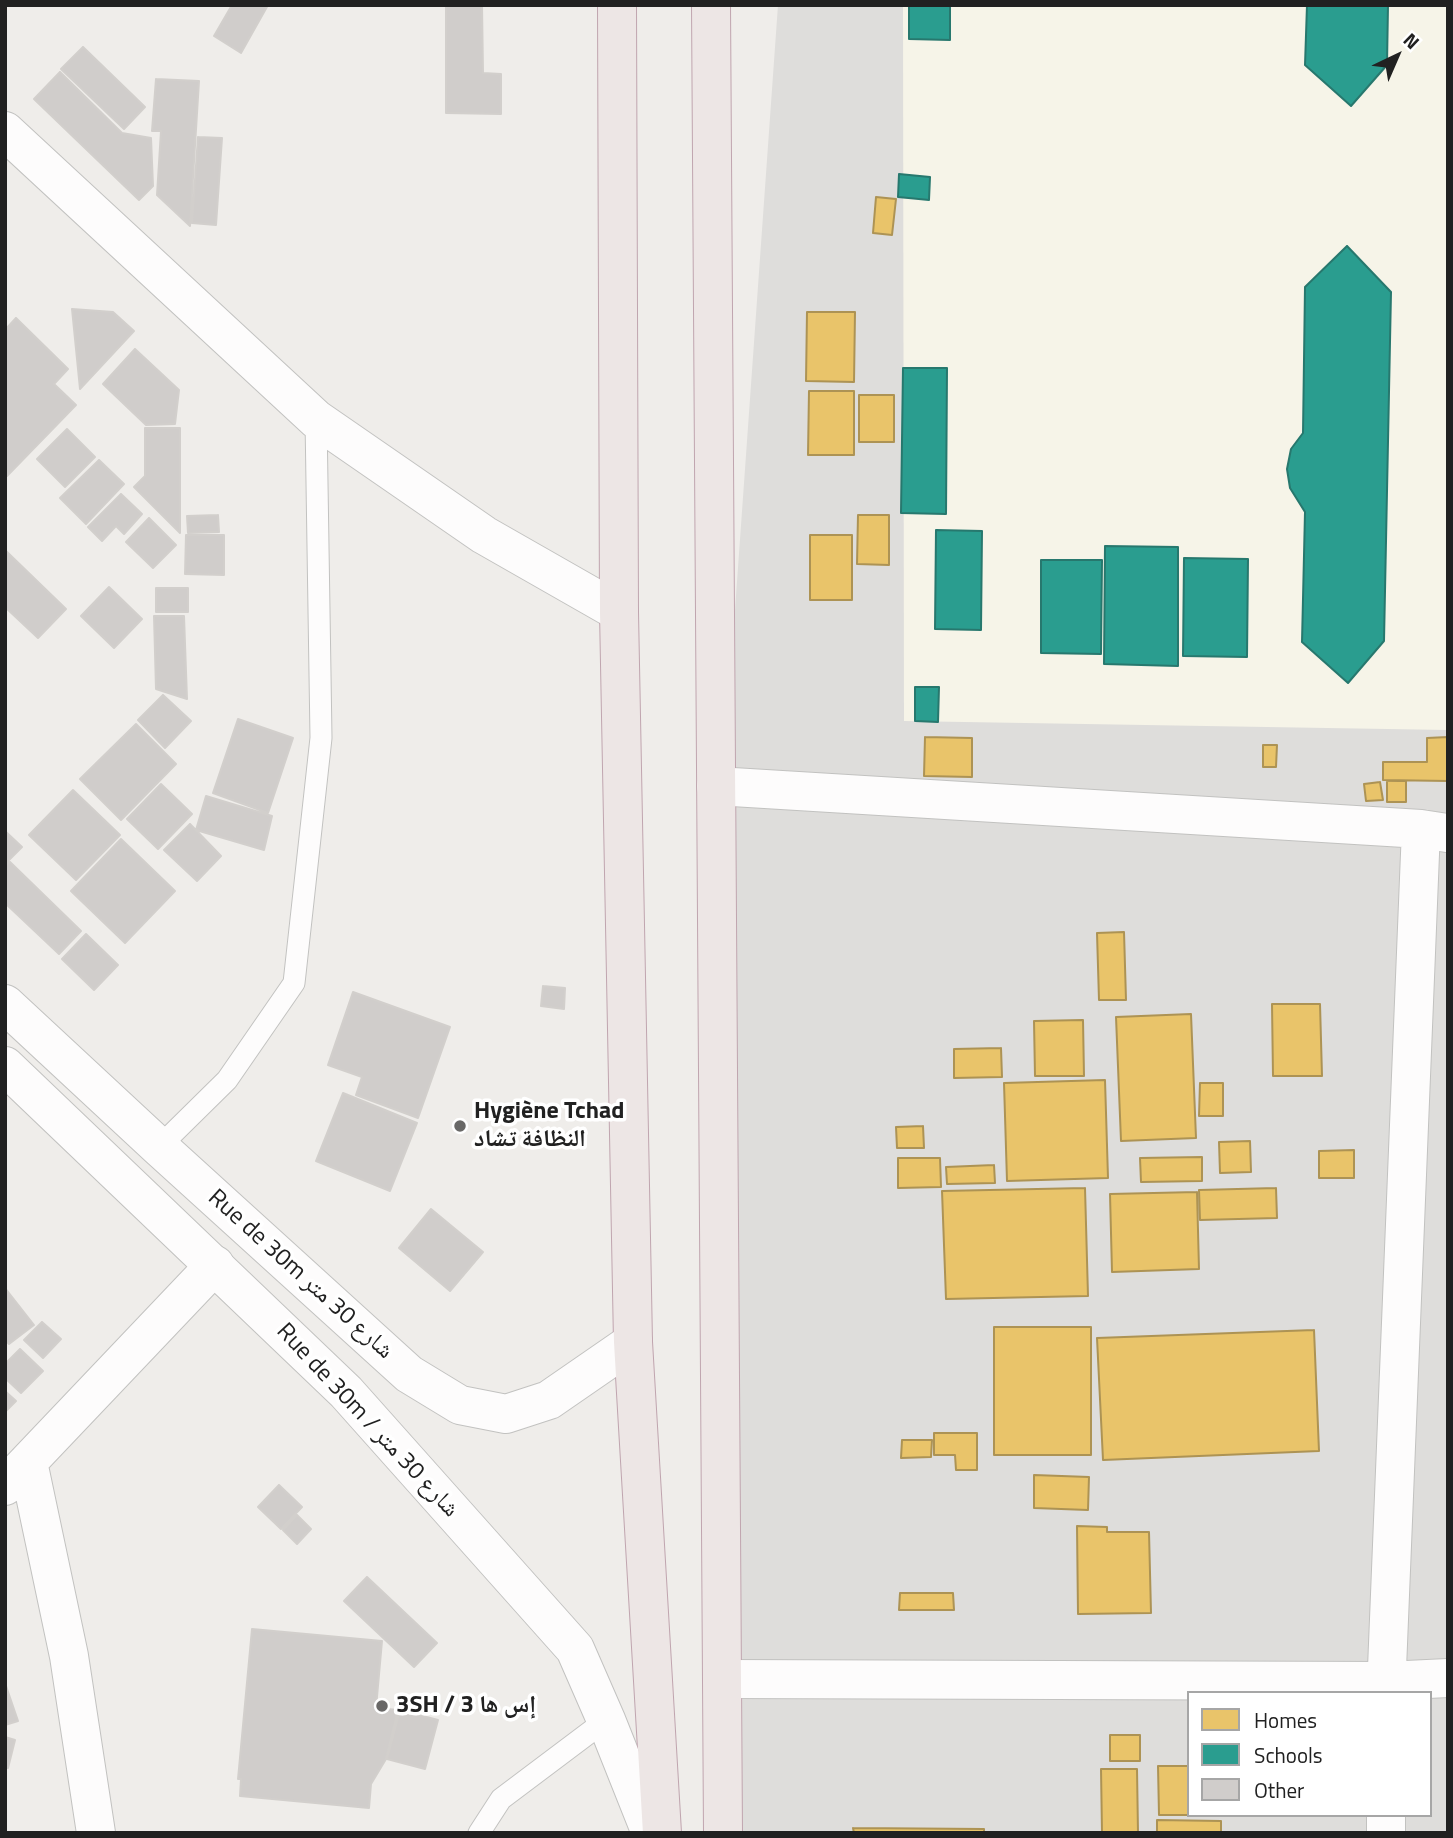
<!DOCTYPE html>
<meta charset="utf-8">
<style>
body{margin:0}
#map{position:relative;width:1453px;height:1838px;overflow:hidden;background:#efedea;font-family:"Titillium Web",sans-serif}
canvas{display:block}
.frame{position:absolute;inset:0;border:7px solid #212121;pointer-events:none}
.legend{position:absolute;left:1187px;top:1691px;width:245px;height:126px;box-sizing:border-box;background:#fff;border:2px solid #a6a6a6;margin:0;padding:9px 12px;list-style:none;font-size:21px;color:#212121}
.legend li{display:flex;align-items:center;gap:14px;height:35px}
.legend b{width:35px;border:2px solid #a6a6a6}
.north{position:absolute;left:1362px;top:21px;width:70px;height:70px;-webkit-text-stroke:5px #fff;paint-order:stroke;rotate:44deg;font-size:19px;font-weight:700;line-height:28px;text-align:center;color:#212121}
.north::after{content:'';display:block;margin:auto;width:24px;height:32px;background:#212121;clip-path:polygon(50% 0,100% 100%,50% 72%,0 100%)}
</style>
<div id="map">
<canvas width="1453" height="1838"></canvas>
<div class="frame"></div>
<ul class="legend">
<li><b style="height:19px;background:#e9c46a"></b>Homes</li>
<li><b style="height:19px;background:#2a9d8f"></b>Schools</li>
<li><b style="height:19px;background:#d0cdcb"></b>Other</li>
</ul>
<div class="north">N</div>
</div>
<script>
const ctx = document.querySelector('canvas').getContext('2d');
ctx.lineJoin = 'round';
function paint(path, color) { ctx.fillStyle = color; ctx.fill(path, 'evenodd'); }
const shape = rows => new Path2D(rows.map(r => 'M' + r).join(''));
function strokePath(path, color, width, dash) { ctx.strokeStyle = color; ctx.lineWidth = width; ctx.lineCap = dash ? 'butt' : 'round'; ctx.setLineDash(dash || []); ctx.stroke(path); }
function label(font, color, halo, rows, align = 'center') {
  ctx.font = font + ' "Titillium Web","Noto Naskh Arabic",sans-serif'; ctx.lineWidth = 7; ctx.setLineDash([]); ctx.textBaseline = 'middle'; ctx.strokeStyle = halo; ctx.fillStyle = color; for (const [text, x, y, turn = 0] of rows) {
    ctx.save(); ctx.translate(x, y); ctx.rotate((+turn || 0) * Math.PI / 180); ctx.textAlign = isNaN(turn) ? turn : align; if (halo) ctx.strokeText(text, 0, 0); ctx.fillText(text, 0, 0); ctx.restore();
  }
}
paint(shape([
 [778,5,1448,5,1448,1833,712,1833,715,891],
 [1189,1693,1430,1693,1430,1815,1189,1815]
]), '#dedddb');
paint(shape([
 [903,5,1448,5,1448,730,904,721]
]), '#f6f4e8');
const homes = shape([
 [876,197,896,199,892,235,873,233,876,197],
 [807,312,855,312,854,382,806,381,807,312],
 [809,391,854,391,854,455,808,455,809,391],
 [859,395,894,395,894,442,859,442,859,395],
 [858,515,889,515,889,565,857,564,858,515],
 [810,535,852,535,852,600,810,600,810,535],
 [925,737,972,738,972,777,924,776,925,737],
 [1448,737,1448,781,1383,780,1383,762,1427,762,1427,738,1448,737],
 [1263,745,1277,745,1276,767,1263,767,1263,745],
 [1387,781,1406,781,1406,802,1387,802,1387,781],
 [1380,782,1383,800,1366,801,1364,784,1380,782],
 [1124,932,1126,1000,1099,1000,1097,933,1124,932],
 [1272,1004,1320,1004,1322,1076,1273,1076,1272,1004],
 [1191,1014,1196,1138,1121,1141,1116,1017,1191,1014],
 [1083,1020,1084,1076,1035,1076,1034,1021,1083,1020],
 [1001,1048,1002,1077,954,1078,954,1049,1001,1048],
 [1105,1080,1108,1178,1007,1181,1004,1083,1105,1080],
 [1200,1083,1223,1083,1223,1116,1199,1116,1200,1083],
 [923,1126,924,1148,897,1148,896,1127,923,1126],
 [1250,1141,1251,1172,1220,1173,1219,1142,1250,1141],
 [1354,1150,1354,1178,1319,1178,1319,1151,1354,1150],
 [1202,1157,1202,1181,1141,1182,1140,1158,1202,1157],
 [898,1158,940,1158,941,1187,898,1188,898,1158],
 [994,1165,995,1183,947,1184,946,1167,994,1165],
 [1085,1188,1088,1296,946,1299,942,1191,1085,1188],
 [1276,1188,1277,1218,1200,1220,1199,1190,1276,1188],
 [1197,1192,1199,1269,1112,1272,1110,1194,1197,1192],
 [994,1327,1091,1327,1091,1455,994,1455,994,1327],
 [1314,1330,1319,1451,1103,1460,1097,1338,1314,1330],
 [934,1433,977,1433,977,1470,956,1470,955,1455,934,1455,934,1433],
 [902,1440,932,1440,931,1457,901,1458,902,1440],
 [1034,1475,1089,1477,1088,1510,1034,1508,1034,1475],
 [1077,1526,1107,1527,1107,1532,1149,1532,1151,1613,1078,1614,1077,1526],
 [900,1593,953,1593,954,1610,899,1610,900,1593],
 [1110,1735,1140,1735,1140,1761,1110,1761,1110,1735],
 [1158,1766,1189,1766,1189,1815,1159,1815,1158,1766],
 [1101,1769,1137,1769,1138,1833,1102,1833,1101,1769],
 [1157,1820,1221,1821,1221,1833,1157,1833,1157,1820],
 [853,1828,984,1829,984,1833,854,1833,853,1828]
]);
paint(homes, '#e9c46a');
strokePath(homes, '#ad9354', 2);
const schools = shape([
 [909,5,950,5,950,40,909,39,909,5],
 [1307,5,1388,5,1387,65,1351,106,1305,65,1307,5],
 [899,174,930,177,929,200,898,197,899,174],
 [1347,246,1391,292,1384,641,1348,683,1302,642,1305,512,1290,488,1287,469,1291,449,1303,433,1305,287,1347,246],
 [903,368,947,368,946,514,901,513,903,368],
 [936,530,982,531,981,630,935,629,936,530],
 [1105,546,1178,547,1178,666,1104,664,1105,546],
 [1184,558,1248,559,1247,657,1183,656,1184,558],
 [1041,560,1102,560,1101,654,1041,653,1041,560],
 [915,687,939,687,938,722,915,721,915,687]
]);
paint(schools, '#2a9d8f');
strokePath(schools, '#27786e', 2);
const building = shape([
 [232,5,268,5,241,53,214,36,232,5],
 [446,5,482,5,483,73,501,74,501,114,446,113,446,5],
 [83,47,145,107,124,129,61,69,83,47],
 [60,72,122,133,151,138,153,186,139,200,34,99,60,72],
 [156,79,199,81,190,226,157,195,161,131,152,131,156,79],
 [198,137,222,138,216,225,192,223,198,137],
 [72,309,113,312,134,331,80,389,72,309],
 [16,318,68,369,54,384,76,405,7,476,5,475,5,330,16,318],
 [135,349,179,390,175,424,146,425,103,384,135,349],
 [145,428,180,428,180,533,134,487,145,476,145,428],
 [67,429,95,457,65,487,37,459,67,429],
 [99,460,124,484,86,524,60,498,99,460],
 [121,494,142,514,124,534,116,526,102,541,88,527,121,494],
 [218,515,219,532,188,533,187,516,218,515],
 [149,518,176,545,153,568,126,542,149,518],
 [186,535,224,535,224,575,185,574,186,535],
 [5,550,66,609,38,638,5,607,5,550],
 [109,587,142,619,114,648,81,616,109,587],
 [156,588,188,588,188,612,156,612,156,588],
 [154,616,184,616,187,699,156,689,154,616],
 [163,695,191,721,165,748,138,720,163,695],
 [238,719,293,738,268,813,213,793,238,719],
 [136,724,176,764,121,820,80,779,136,724],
 [161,784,192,814,158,849,127,819,161,784],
 [73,790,120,835,76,880,29,835,73,790],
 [206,796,272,816,264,850,196,830,206,796],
 [190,824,221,856,197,881,164,850,190,824],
 [5,831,22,847,5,864,5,831],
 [121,839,175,891,125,943,71,891,121,839],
 [10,862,81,931,59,954,5,903,5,866,10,862],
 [86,934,118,965,94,990,62,959,86,934],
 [543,986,565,988,564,1009,541,1006,543,986],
 [353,992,450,1027,418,1118,356,1095,362,1077,328,1065,353,992],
 [343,1093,417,1123,390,1191,316,1161,343,1093],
 [431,1209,483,1252,450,1291,399,1248,431,1209],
 [5,1288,34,1325,9,1344,5,1340,5,1288],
 [42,1322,61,1339,43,1358,24,1340,42,1322],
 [20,1349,43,1371,21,1393,5,1378,5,1364,20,1349],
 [5,1391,16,1401,5,1412,5,1391],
 [279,1485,302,1507,281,1529,258,1507,279,1485],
 [297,1515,311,1529,297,1544,283,1530,297,1515],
 [367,1577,437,1643,414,1667,344,1601,367,1577],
 [252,1629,382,1641,376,1708,398,1710,386,1759,371,1784,369,1808,240,1796,241,1779,238,1779,252,1629],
 [5,1683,18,1721,5,1725,5,1683],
 [400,1710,438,1720,425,1769,387,1759,400,1710],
 [5,1737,15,1740,8,1768,5,1767,5,1737]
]);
paint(building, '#d0cdcb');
strokePath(building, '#d2cfcc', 2);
const service = shape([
 [159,1147,227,1080,294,983,321,738,316,419],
 [479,1833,501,1799,606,1720]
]);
const minor = shape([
 [5,131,316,419,484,535,619,612],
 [716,786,1421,829,1447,833],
 [28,1462,69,1656,96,1833],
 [5,1486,215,1265],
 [722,1679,1386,1681,1448,1678],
 [1386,1693,1421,829],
 [1386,1833,1386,1815]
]);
const tertiary = shape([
 [5,1004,159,1147,409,1374,460,1405,506,1414,549,1400,633,1342],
 [5,1066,346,1392,575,1649,606,1720,651,1833]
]);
const trunk = shape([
 [617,5,619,612,633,1342,662,1833],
 [711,5,723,1833]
]);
strokePath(service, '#c2c2c0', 23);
strokePath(minor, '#c2c2c0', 40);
strokePath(tertiary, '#c2c2c0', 40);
strokePath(trunk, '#c0a5af', 40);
strokePath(service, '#fdfcfc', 21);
strokePath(minor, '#fdfcfc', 38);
strokePath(tertiary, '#fdfcfc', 38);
strokePath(trunk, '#ede6e5', 38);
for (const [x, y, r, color] of [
 [460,1126,7,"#696867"],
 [382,1706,7,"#696867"]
]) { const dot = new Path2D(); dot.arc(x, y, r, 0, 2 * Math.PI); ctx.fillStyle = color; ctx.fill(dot); strokePath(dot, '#fff', 2.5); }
label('bold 24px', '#212121', '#fff', [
 ["Hygiène Tchad",474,1112],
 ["النظافة تشاد",474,1140],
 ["3SH / 3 إس ها",396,1706]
], 'left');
label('24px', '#212121', '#fff', [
 ["Rue de 30m شارع 30 متر",300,1275,42],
 ["Rue de 30m / شارع 30 متر",367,1421,47]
]);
</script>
